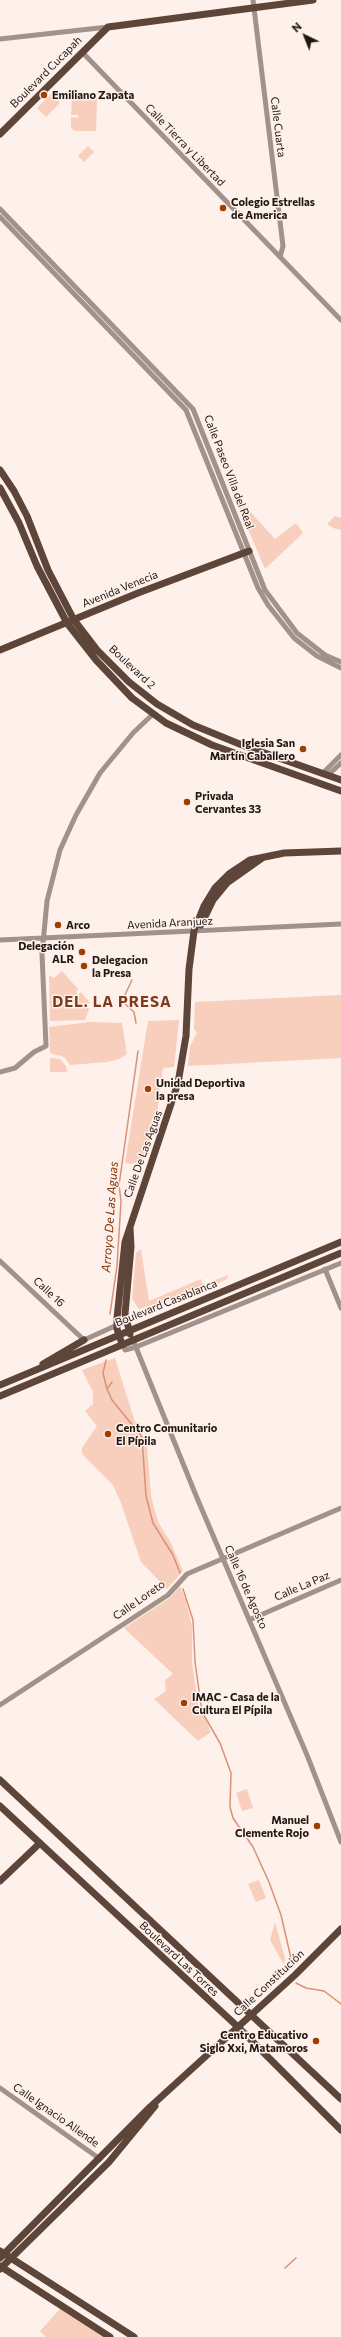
<!DOCTYPE html>
<meta charset="utf-8">
<style>
body{margin:0}
#map{position:relative;width:341px;height:2337px;overflow:hidden;background:#fef0ea;font-family:Commissioner,sans-serif}
canvas{display:block}
.north{position:absolute;left:285px;top:16px;width:40px;height:40px;-webkit-text-stroke:3px #fef0ea;paint-order:stroke;rotate:317deg;font-size:11px;font-weight:700;line-height:16px;text-align:center;color:#221611}
.north::after{content:'';display:block;margin:auto;width:14px;height:18px;background:#221611;clip-path:polygon(50% 0,100% 100%,50% 72%,0 100%)}
</style>
<div id="map">
<canvas width="341" height="2337"></canvas>
<div class="north">N</div>
</div>
<script>
const ctx = document.querySelector('canvas').getContext('2d');
ctx.lineJoin = 'round';
function paint(path, color) { ctx.fillStyle = color; ctx.fill(path, 'evenodd'); }
const shape = rows => new Path2D(rows.map(r => 'M' + r).join(''));
function strokePath(path, color, width, dash) { ctx.strokeStyle = color; ctx.lineWidth = width; ctx.lineCap = dash ? 'butt' : 'round'; ctx.setLineDash(dash || []); ctx.stroke(path); }
function label(font, color, halo, rows, align = 'center') {
  ctx.font = font + ' Commissioner,sans-serif'; ctx.lineWidth = 3; ctx.setLineDash([]); ctx.textBaseline = 'middle'; ctx.strokeStyle = halo; ctx.fillStyle = color; for (const [text, x, y, turn = 0] of rows) {
    ctx.save(); ctx.translate(x, y); ctx.rotate((+turn || 0) * Math.PI / 180); ctx.textAlign = isNaN(turn) ? turn : align; if (halo) ctx.strokeText(text, 0, 0); ctx.fillText(text, 0, 0); ctx.restore();
  }
}
paint(shape([
 [51,94,60,103,46,117,37,108],
 [72,98,97,99,96,131,74,131,71,127,71,117,78,118,78,115,71,115],
 [88,146,94,152,84,162,78,156],
 [241,506,245,506,275,539,296,523,303,533,265,569,241,513,240,508],
 [335,516,341,518,341,530,333,528,327,524],
 [62,971,78,989,76,992,78,995,81,992,90,1003,86,1004,89,1010,85,1020,50,1021,49,975,54,978],
 [341,995,341,1058,188,1066,190,1046,197,1033,194,1029,195,1002],
 [179,1020,174,1067,163,1068,155,1129,143,1160,131,1164,125,1163,148,1021],
 [90,1022,122,1023,127,1054,119,1059,107,1062,70,1065,64,1057,50,1053,49,1027],
 [50,1058,60,1059,66,1066,67,1072,50,1072],
 [141,1249,149,1301,201,1279,203,1285,228,1275,227,1279,203,1290,201,1288,155,1306,154,1304,139,1309,132,1299,136,1253],
 [115,1358,134,1419,147,1445,151,1496,158,1522,171,1543,183,1571,167,1589,141,1562,121,1503,113,1485,82,1454,82,1448,97,1426,85,1411,93,1404,93,1392,82,1370],
 [180,1586,186,1601,192,1626,192,1662,198,1704,211,1732,198,1741,154,1699,166,1691,165,1680,173,1674,124,1628,171,1597],
 [247,1789,253,1808,242,1811,236,1793],
 [259,1880,266,1898,256,1902,248,1884],
 [275,1922,285,1958,284,1965,270,1940],
 [60,2309,104,2337,46,2337,40,2331]
]), '#f8cebc');
strokePath(shape([
 [132,980,123,999,124,1003,134,1012,136,1023],
 [110,1314,117,1266,121,1201,119,1185,138,1051],
 [106,1360,103,1373,107,1389],
 [112,1382,107,1389,112,1400,142,1437,146,1496,153,1523,173,1555,180,1573],
 [183,1589,193,1620,195,1662,202,1712,220,1743,231,1773,230,1807,233,1818,253,1847,269,1882,281,1915,293,1967],
 [296,1983,306,1988,324,1991,341,2004],
 [285,2268,296,2258]
]), '#d99275', 1.5);
strokePath(shape([
 [253,0,283,246,280,257],
 [0,39,108,27],
 [82,52,341,320],
 [0,209,193,409,265,590,297,633,325,655,341,662],
 [0,217,186,410,258,588,268,605,294,638,317,656,341,668],
 [323,773,341,755],
 [328,775,341,763],
 [0,940,341,924],
 [0,1072,15,1068,34,1052,46,1046,42,954,47,901,60,850,76,815,100,773,133,733,153,714],
 [0,1261,84,1340,126,1321],
 [325,1269,341,1308],
 [133,1340,197,1498,307,1755,341,1842],
 [122,1344,125,1350,136,1347,341,1263],
 [249,1620,341,1580],
 [0,1705,168,1595,187,1574,341,1508],
 [0,2088,100,2159]
]), '#a1928c', 5);
strokePath(shape([
 [0,134,108,27,313,0],
 [0,470,14,491,27,516,48,570,74,620,97,650,129,682,157,704,193,725,242,745,341,780],
 [0,488,19,523,37,566,67,623,96,660,132,698,166,723,212,745,341,791],
 [0,650,138,593,249,551],
 [201,925,213,900,227,883,261,859],
 [130,1228,131,1247,125,1314,130,1334],
 [122,1344,117,1329,117,1318,125,1242,178,1083,186,1036,189,969,194,931,204,906,215,888,229,874,250,860,284,853,341,851],
 [43,1364,84,1340],
 [0,1385,341,1242],
 [0,1396,341,1253],
 [0,1780,341,2099],
 [0,1806,238,2027,341,2130],
 [0,1881,40,1843],
 [0,2251,134,2337],
 [0,2258,150,2107,295,1975,341,1929],
 [0,2266,110,2337],
 [0,2269,109,2162,155,2106]
]), '#5d453a', 7);
for (const [x, y, r, color] of [
 [44,95,4,"#a03e02"],
 [223,208,4,"#a03e02"],
 [303,749,4,"#a03e02"],
 [187,802,4,"#a03e02"],
 [58,925,4,"#a03e02"],
 [82,952,4,"#a03e02"],
 [84,966,4,"#a03e02"],
 [148,1089,4,"#a03e02"],
 [108,1434,4,"#a03e02"],
 [184,1703,4,"#a03e02"],
 [317,1826,4,"#a03e02"],
 [316,2041,4,"#a03e02"]
]) { const dot = new Path2D(); dot.arc(x, y, r, 0, 2 * Math.PI); ctx.fillStyle = color; ctx.fill(dot); strokePath(dot, '#fef0ea', 1.5); }
label('11px', '#221611', '#fef0ea', [
 ["Boulevard Cucapah",46,72,-45],
 ["Calle Cuarta",278,127,83],
 ["Calle Tierra y Libertad",185,145,46],
 ["Calle Paseo Villa del Real",229,472,69],
 ["Avenida Venecia",120,589,-22],
 ["Boulevard 2",132,667,43],
 ["Avenida Aranjuez",170,923,-3],
 ["Calle De Las Aguas",143,1154,-70],
 ["Calle 16",49,1292,43],
 ["Boulevard Casablanca",166,1303,-22],
 ["Calle La Paz",302,1586,-23],
 ["Calle 16 de Agosto",246,1587,66],
 ["Calle Loreto",139,1600,-35],
 ["Boulevard Las Torres",179,1959,43],
 ["Calle Constitución",269,1983,-43],
 ["Calle Ignacio Allende",56,2115,35]
]);
label('bold 11px', '#221611', '#fef0ea', [
 ["Emiliano Zapata",52,95],
 ["Colegio Estrellas",231,202],
 ["de America",231,215],
 ["Iglesia San",295,743,"right"],
 ["Martín Caballero",295,756,"right"],
 ["Privada",195,796],
 ["Cervantes 33",195,809],
 ["Arco",66,925],
 ["Delegación",74,946,"right"],
 ["ALR",74,959,"right"],
 ["Delegacion",92,960],
 ["la Presa",92,973],
 ["Unidad Deportiva",156,1083],
 ["la presa",156,1096],
 ["Centro Comunitario",116,1428],
 ["El Pípila",116,1441],
 ["IMAC - Casa de la",192,1697],
 ["Cultura El Pípila",192,1710],
 ["Manuel",309,1820,"right"],
 ["Clemente Rojo",309,1833,"right"],
 ["Centro Educativo",308,2035,"right"],
 ["Siglo Xxi, Matamoros",308,2048,"right"]
], 'left');
label('italic 12px', '#833000', '#fef0ea', [
 ["Arroyo De Las Aguas",110,1217,-86]
]);
ctx.letterSpacing = '1px';
label('bold 15px', '#7d3c1e', '#fef0ea', [
 ["DEL. LA PRESA",112,1002]
]);
ctx.letterSpacing = '0px';
</script>
